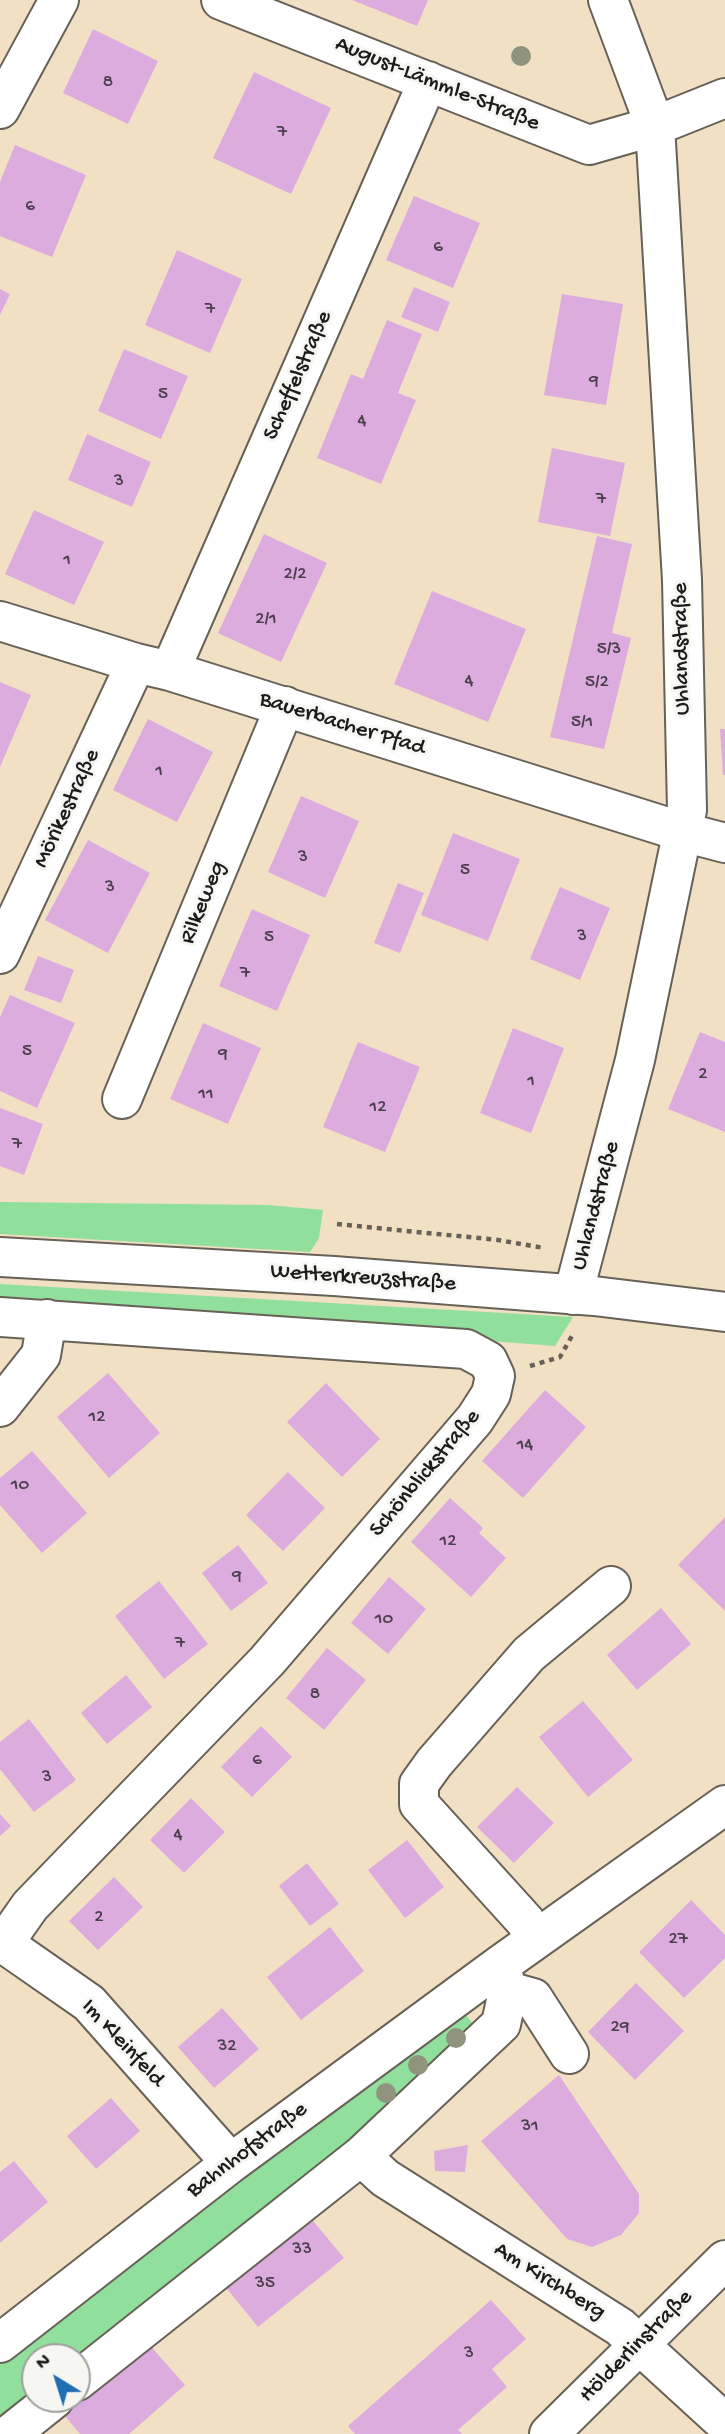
<!DOCTYPE html>
<meta charset="utf-8">
<style>
body{margin:0}
#map{position:relative;width:725px;height:2434px;overflow:hidden;background:#f2e0c5;font-family:"Gochi Hand",sans-serif}
canvas{display:block}
.north{position:absolute;left:21px;top:2343px;width:70px;height:70px;box-sizing:border-box;background:#f6f6f2;border:2px solid #9f9f9c;border-radius:50%;rotate:322deg;font-size:19px;font-weight:700;line-height:28px;text-align:center;color:#1c1c1c}
.north::after{content:'';display:block;margin:auto;width:24px;height:32px;background:#1f6fb2;clip-path:polygon(50% 0,100% 100%,50% 72%,0 100%)}
</style>
<div id="map">
<canvas width="725" height="2434"></canvas>
<div class="north">N</div>
</div>
<script>
const ctx = document.querySelector('canvas').getContext('2d');
ctx.lineJoin = 'round';
function paint(path, color) { ctx.fillStyle = color; ctx.fill(path, 'evenodd'); }
const shape = rows => new Path2D(rows.map(r => 'M' + r).join(''));
function strokePath(path, color, width, dash) { ctx.strokeStyle = color; ctx.lineWidth = width; ctx.lineCap = dash ? 'butt' : 'round'; ctx.setLineDash(dash || []); ctx.stroke(path); }
function label(font, color, halo, rows, align = 'center') {
  ctx.font = font + ' "Gochi Hand",sans-serif'; ctx.lineWidth = 6; ctx.setLineDash([]); ctx.textBaseline = 'middle'; ctx.strokeStyle = halo; ctx.fillStyle = color; for (const [text, x, y, turn = 0] of rows) {
    ctx.save(); ctx.translate(x, y); ctx.rotate((+turn || 0) * Math.PI / 180); ctx.textAlign = isNaN(turn) ? turn : align; if (halo) ctx.strokeText(text, 0, 0); ctx.fillText(text, 0, 0); ctx.restore();
  }
}
paint(shape([
 [0,1202,268,1205,323,1210,319,1238,310,1252,0,1234],
 [0,1284,573,1317,555,1346,0,1303],
 [465,2014,478,2030,361,2138,77,2357,35,2357,35,2396,0,2423,0,2364,112,2274]
]), '#90df9d');
paint(shape([
 [352,0,428,0,417,26],
 [93,29,158,61,128,124,63,93],
 [254,72,331,108,291,194,213,158],
 [15,145,86,175,52,257,0,236,0,182],
 [414,196,480,223,453,288,386,260],
 [177,250,242,279,210,353,145,325],
 [414,287,450,302,438,332,401,317],
 [0,289,10,294,0,315],
 [562,294,623,304,606,405,544,395],
 [387,320,422,334,398,393,416,400,381,484,317,458,351,374,363,379],
 [124,349,188,376,161,439,98,411],
 [87,434,151,462,132,507,68,480],
 [552,448,625,463,610,536,538,522],
 [34,510,104,542,74,605,5,574],
 [264,534,327,563,281,662,218,633],
 [597,536,632,544,612,633,631,638,604,749,550,737],
 [432,591,526,629,488,722,394,684],
 [0,682,31,695,0,767],
 [148,719,213,752,177,822,113,790],
 [720,729,725,729,725,775,723,775],
 [301,796,359,821,325,898,268,872],
 [453,833,520,859,488,941,421,915],
 [88,840,150,873,108,953,45,920],
 [398,883,424,893,400,953,374,943],
 [560,887,610,908,580,980,530,959],
 [252,909,310,935,277,1011,219,986],
 [38,956,74,970,61,1003,24,990],
 [10,995,75,1023,37,1108,0,1091,0,1017],
 [203,1023,261,1048,228,1124,170,1099],
 [513,1028,564,1048,531,1133,480,1113],
 [700,1032,725,1042,725,1132,668,1109],
 [358,1042,420,1067,385,1152,323,1127],
 [0,1108,43,1124,24,1175,0,1166],
 [108,1373,160,1433,109,1478,57,1417],
 [326,1383,380,1439,342,1477,287,1422],
 [545,1390,586,1427,523,1498,482,1461],
 [32,1451,87,1513,42,1553,0,1505,0,1478],
 [288,1472,325,1508,283,1551,246,1515],
 [450,1498,483,1528,479,1533,506,1558,471,1597,411,1542],
 [725,1517,725,1611,678,1565],
 [238,1545,268,1583,231,1611,202,1573],
 [389,1577,426,1609,388,1654,351,1623],
 [159,1581,208,1644,164,1679,115,1616],
 [661,1608,691,1644,637,1690,607,1655],
 [327,1648,366,1680,324,1730,286,1698],
 [126,1675,152,1707,107,1744,81,1713],
 [583,1701,633,1760,588,1797,539,1737],
 [29,1719,76,1780,34,1812,0,1769,0,1742],
 [261,1726,292,1757,252,1797,221,1767],
 [517,1787,554,1823,514,1863,477,1827],
 [191,1798,225,1832,184,1873,150,1840],
 [0,1814,11,1826,0,1836],
 [407,1840,444,1887,405,1918,368,1870],
 [307,1863,339,1904,310,1926,279,1886],
 [114,1877,143,1907,98,1950,69,1921],
 [691,1900,725,1935,725,1958,684,1998,639,1952],
 [330,1927,364,1971,301,2020,267,1977],
 [636,1983,684,2031,635,2080,588,2032],
 [222,2008,259,2049,214,2088,178,2047],
 [559,2075,639,2194,639,2213,621,2235,592,2247,567,2239,481,2141],
 [111,2098,140,2131,96,2169,67,2136],
 [468,2145,465,2172,435,2171,434,2151],
 [14,2161,48,2202,0,2243,0,2172],
 [309,2216,344,2258,258,2327,224,2285],
 [491,2300,526,2339,492,2369,507,2387,458,2430,462,2434,355,2434,348,2426],
 [148,2343,185,2385,129,2434,80,2434,64,2415]
]), '#dcacdf');
const minor = shape([
 [221,0,589,145,655,126,725,98],
 [0,109,59,0],
 [0,621,136,663,170,671,683,832,725,843],
 [170,671,428,81],
 [0,954,136,663],
 [122,1099,285,706],
 [573,1295,635,1060,687,810,682,580,655,126,608,0],
 [0,1317,466,1349,488,1361,495,1376,491,1394,475,1419,267,1661,30,1906,4,1943],
 [0,1407,41,1355,47,1319],
 [536,1939,525,1921,419,1804,419,1784,434,1763,529,1654,611,1586],
 [0,1941,89,2003,231,2163],
 [508,1991,533,1998,569,2054],
 [361,2156,385,2178,620,2327,725,2423],
 [0,2343,231,2163,500,1965,725,1805],
 [77,2381,361,2156,501,2024,508,1991,500,1965],
 [10,2434,54,2399],
 [549,2434,725,2260]
]);
const major = shape([
 [0,1257,334,1276,594,1296,725,1312]
]);
strokePath(minor, '#676157', 42);
strokePath(major, '#676157', 42);
strokePath(shape([
 [337,1224,498,1240,544,1248],
 [530,1366,560,1357,573,1334]
]), '#676157', 4.5, [5, 5]);
strokePath(minor, '#fff', 38);
strokePath(major, '#fff', 38);
ctx.fillStyle = '#90947e';
for (const [x, y] of [
 [521,56],
 [456,2038],
 [418,2065],
 [386,2093]
]) { ctx.beginPath(); ctx.arc(x, y, 10, 0, 2 * Math.PI); ctx.fill(); }
label('19px', '#4c404d', null, [
 ["8",108,83],
 ["7",282,133],
 ["6",30,207],
 ["6",438,248],
 ["7",210,310],
 ["9",594,382],
 ["5",163,395],
 ["4",362,422],
 ["3",119,482],
 ["7",601,500],
 ["1",67,561],
 ["2/2",295,575],
 ["2/1",266,620],
 ["5/3",609,650],
 ["4",469,682],
 ["5/2",597,683],
 ["5/1",582,723],
 ["1",159,772],
 ["3",303,858],
 ["5",465,871],
 ["3",110,888],
 ["3",582,937],
 ["5",269,938],
 ["7",245,974],
 ["5",27,1052],
 ["9",223,1055],
 ["2",703,1075],
 ["1",531,1082],
 ["11",206,1095],
 ["12",378,1108],
 ["7",17,1145],
 ["12",97,1418],
 ["14",525,1446],
 ["10",20,1486],
 ["12",448,1542],
 ["9",237,1577],
 ["10",384,1620],
 ["7",180,1644],
 ["8",315,1695],
 ["6",257,1761],
 ["3",47,1778],
 ["4",178,1836],
 ["2",99,1918],
 ["27",678,1940],
 ["29",620,2028],
 ["32",227,2047],
 ["31",530,2127],
 ["33",302,2250],
 ["35",265,2284],
 ["3",469,2354]
]);
label('23px', '#1c1c1c', '#f6f6f2', [
 ["August-Lämmle-Straße",437,85,22],
 ["Scheffelstraße",299,376,-66],
 ["Uhlandstraße",683,649,-91],
 ["Bauerbacher Pfad",342,725,17],
 ["Mörikestraße",68,809,-65],
 ["Rilkeweg",204,903,-68],
 ["Uhlandstraße",597,1206,-75],
 ["Wetterkreuzstraße",363,1279,4],
 ["Schönblickstraße",426,1474,-50],
 ["Im Kleinfeld",122,2044,47],
 ["Bahnhofstraße",248,2151,-37],
 ["Am Kirchberg",549,2282,32],
 ["Hölderlinstraße",637,2347,-45]
]);
</script>
